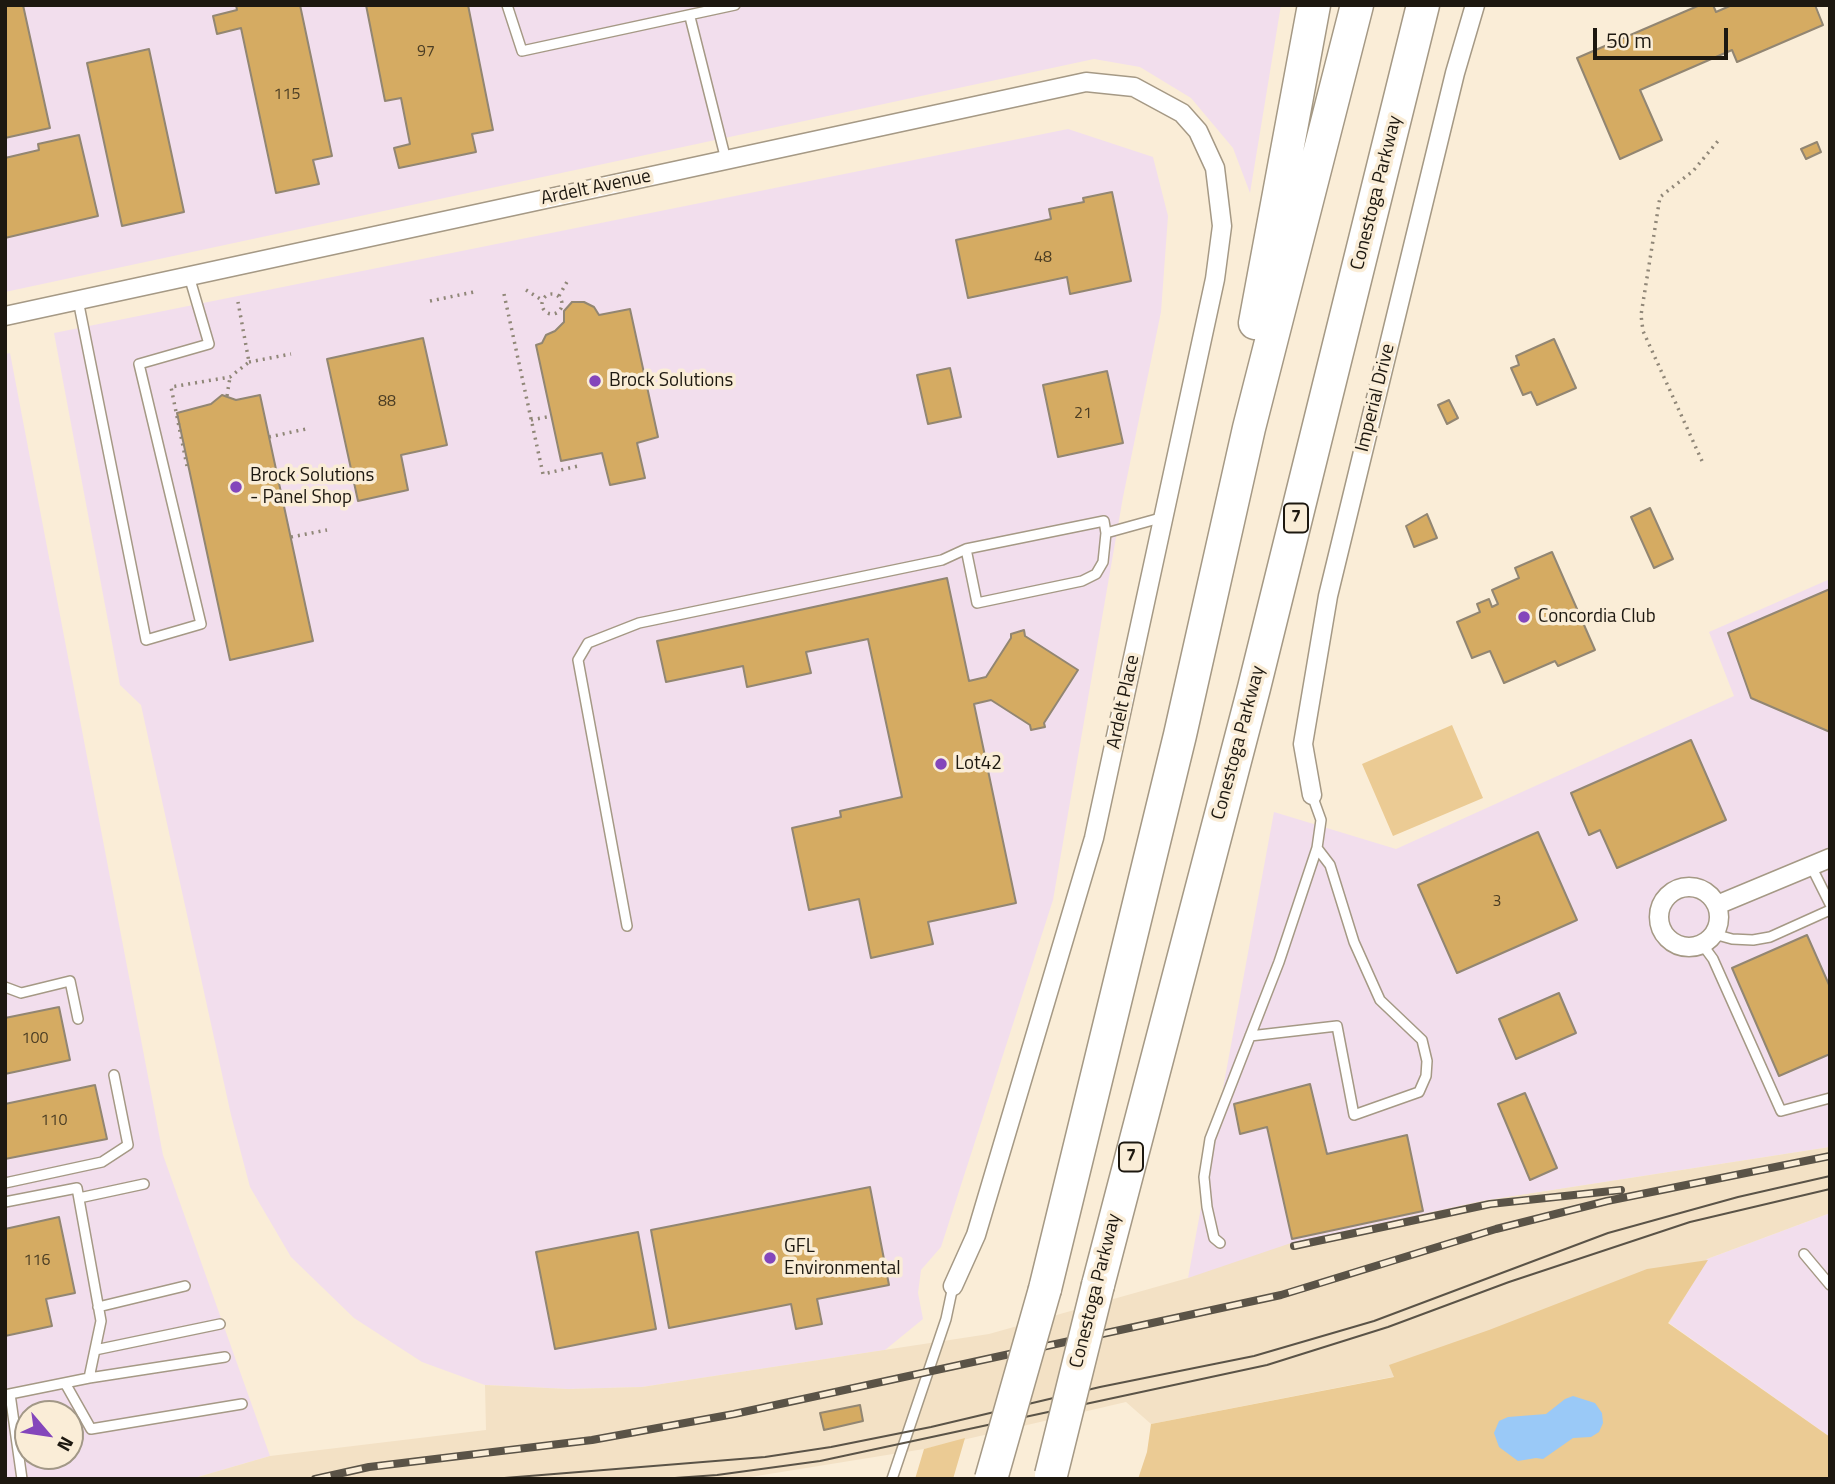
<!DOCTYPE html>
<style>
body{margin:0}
#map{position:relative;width:1835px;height:1484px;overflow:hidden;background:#faedd7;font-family:"Titillium Web",sans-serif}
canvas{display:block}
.frame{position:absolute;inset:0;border:7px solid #1d1810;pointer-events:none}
.north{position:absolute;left:14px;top:1400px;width:70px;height:70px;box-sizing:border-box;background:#faedd7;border:2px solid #a29887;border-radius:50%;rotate:119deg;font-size:19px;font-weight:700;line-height:28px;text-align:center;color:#1d1810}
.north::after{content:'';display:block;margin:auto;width:24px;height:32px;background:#8446bb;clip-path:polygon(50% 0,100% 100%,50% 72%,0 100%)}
.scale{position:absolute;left:1593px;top:28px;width:135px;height:32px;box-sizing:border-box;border:4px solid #1d1810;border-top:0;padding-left:9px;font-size:21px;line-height:24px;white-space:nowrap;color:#1d1810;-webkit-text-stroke:5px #faedd7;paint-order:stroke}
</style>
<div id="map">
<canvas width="1835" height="1484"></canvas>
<div class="frame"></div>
<div class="north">N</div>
<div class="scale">50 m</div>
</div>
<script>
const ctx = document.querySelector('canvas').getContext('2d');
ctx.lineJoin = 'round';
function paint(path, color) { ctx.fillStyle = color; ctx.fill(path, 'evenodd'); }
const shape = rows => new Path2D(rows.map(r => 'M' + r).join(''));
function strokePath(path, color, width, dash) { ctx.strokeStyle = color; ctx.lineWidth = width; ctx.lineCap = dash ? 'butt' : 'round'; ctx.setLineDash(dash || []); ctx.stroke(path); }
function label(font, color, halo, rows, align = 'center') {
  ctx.font = font + ' "Titillium Web",sans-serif'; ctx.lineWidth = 7; ctx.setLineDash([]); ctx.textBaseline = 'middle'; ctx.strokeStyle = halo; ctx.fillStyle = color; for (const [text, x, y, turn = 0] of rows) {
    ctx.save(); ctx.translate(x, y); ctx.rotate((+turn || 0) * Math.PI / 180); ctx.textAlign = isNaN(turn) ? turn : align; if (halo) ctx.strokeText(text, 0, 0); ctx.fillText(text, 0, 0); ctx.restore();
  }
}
paint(shape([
 [5,5,1281,5,1250,193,1233,148,1191,98,1140,67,1094,59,5,292],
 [1068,129,1153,157,1168,216,1161,312,1123,497,1053,900,941,1247,921,1270,918,1293,923,1319,885,1350,642,1387,568,1389,485,1385,422,1362,354,1318,291,1257,250,1187,231,1115,141,705,120,685,54,333],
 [10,353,163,1155,270,1456,191,1479,5,1479,5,354],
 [28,1414,70,1414,70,1456,28,1456],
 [1830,579,1830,1147,1482,1201,1188,1278,1274,812,1396,849,1734,696,1709,632],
 [1830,1213,1830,1437,1669,1323,1707,1259]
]), '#f2deed');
paint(shape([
 [1830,1147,1830,1213,1707,1259,1669,1323,1151,1424,1126,1402,924,1449,738,1479,191,1479,270,1456,486,1430,485,1385,568,1389,642,1387,989,1334,1188,1278,1294,1242,1482,1201]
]), '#f3e1c5');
paint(shape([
 [1452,725,1483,798,1393,836,1362,764],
 [1708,1260,1668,1323,1830,1437,1830,1479,1138,1479,1147,1452,1151,1424,1394,1377,1389,1365,1489,1330,1647,1269],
 [965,1438,953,1479,915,1479,924,1449]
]), '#ebcb94');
paint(shape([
 [1573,1396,1595,1403,1602,1413,1603,1423,1599,1432,1591,1437,1573,1438,1543,1459,1536,1458,1518,1461,1499,1447,1494,1433,1499,1421,1508,1417,1546,1414,1565,1399]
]), '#9ac9f7');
const building = shape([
 [5,5,23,5,50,128,5,138,5,5],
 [236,5,300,5,332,156,313,160,319,184,276,193,241,28,217,34,213,16,237,10,236,5],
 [366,5,468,5,493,130,472,134,476,152,399,168,394,148,410,144,401,98,385,101,366,5],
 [1700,5,1713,5,1716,12,1732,5,1815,5,1823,25,1737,62,1732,50,1640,90,1662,140,1620,159,1577,58,1700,5],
 [149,49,184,212,122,226,87,63,149,49],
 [79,135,98,216,5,238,5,158,39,150,38,144,79,135],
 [1817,142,1821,152,1806,159,1801,149,1817,142],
 [1112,192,1131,281,1070,294,1067,277,968,298,956,240,1051,219,1049,209,1084,202,1083,198,1112,192],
 [572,302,584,302,594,307,599,315,630,309,658,437,637,443,645,478,610,485,602,453,561,461,536,345,542,343,546,335,555,331,564,322,564,311,572,302],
 [423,338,447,445,401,455,408,490,358,501,327,359,423,338],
 [1554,339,1576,388,1537,405,1531,392,1523,395,1511,368,1519,365,1516,356,1554,339],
 [950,368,961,417,928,424,917,375,950,368],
 [1107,371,1123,443,1058,457,1043,385,1107,371],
 [222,395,236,400,260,395,313,641,230,660,177,413,211,404,222,395],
 [1449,400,1458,418,1447,424,1438,405,1449,400],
 [1650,508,1673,559,1654,568,1631,517,1650,508],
 [1427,514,1437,538,1414,547,1406,526,1427,514],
 [1552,552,1595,650,1558,666,1555,661,1504,683,1490,651,1472,658,1457,622,1480,612,1477,604,1489,599,1492,607,1498,604,1492,590,1519,578,1515,568,1552,552],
 [947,578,969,681,986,677,1011,638,1011,634,1024,630,1025,636,1078,670,1044,723,1045,727,1031,730,1030,725,991,700,974,704,1016,903,928,922,933,944,871,958,859,899,809,910,792,828,841,817,840,811,902,797,868,639,806,652,811,673,747,687,743,666,666,682,657,641,947,578],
 [1830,589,1830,732,1751,698,1728,633,1830,589],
 [1691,740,1726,820,1617,868,1600,830,1589,835,1571,793,1691,740],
 [1538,832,1577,920,1457,973,1418,885,1538,832],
 [1807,935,1830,987,1830,1054,1779,1076,1732,968,1807,935],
 [1559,993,1576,1033,1516,1059,1499,1019,1559,993],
 [59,1007,70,1060,5,1074,5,1018,59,1007],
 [1310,1084,1327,1154,1407,1135,1423,1211,1292,1239,1267,1127,1240,1134,1234,1104,1310,1084],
 [95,1085,107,1139,5,1159,5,1104,95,1085],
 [1525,1093,1557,1168,1530,1180,1498,1104,1525,1093],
 [870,1187,889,1285,817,1299,822,1324,796,1329,791,1304,669,1328,651,1230,870,1187],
 [59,1217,75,1293,46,1299,52,1326,5,1336,5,1229,59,1217],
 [638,1232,656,1329,555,1349,536,1252,638,1232],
 [860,1405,863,1421,824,1430,820,1413,860,1405]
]);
paint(building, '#d5ab62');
strokePath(building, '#928672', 2);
const lane = shape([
 [507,5,522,51,735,5],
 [690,17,726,160],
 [78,300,146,640,201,624,139,364,209,344,189,276],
 [1106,533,1103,562,1096,574,1082,581,977,603,966,549,1104,521,1106,533,1164,517],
 [1811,866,1830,904],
 [627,926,578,660,588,643,639,623,942,560,966,549],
 [1714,934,1732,939,1753,940,1770,937,1830,910],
 [1702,944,1713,959,1781,1111,1830,1098],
 [5,987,21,993,70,981,78,1019],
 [1250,1036,1337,1026,1354,1115,1419,1092,1426,1076,1427,1061,1422,1040,1380,1000,1354,942,1330,865,1317,848],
 [5,1183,102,1162,128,1145,114,1075],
 [79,1198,144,1184],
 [5,1202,77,1188,101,1321,89,1378,5,1395],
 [1220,1243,1214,1238,1207,1207,1204,1177,1210,1139,1279,962,1317,848,1321,820,1312,795],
 [1804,1254,1830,1285],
 [98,1307,185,1286],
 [95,1350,220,1324],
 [89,1378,225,1357],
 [65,1383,91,1429,242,1404],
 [10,1394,22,1479],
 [892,1479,946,1319,953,1286]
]);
const street = shape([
 [5,316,1086,82,1134,87,1182,113,1198,131,1215,168,1222,226,1215,279,1094,838,976,1235,953,1286],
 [1312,795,1303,744,1328,596,1455,73,1475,5],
 '1659 917a30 30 0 1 1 60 0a30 30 0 1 1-60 0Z',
 [1717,905,1830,858]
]);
const highway = shape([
 [1255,323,1314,5],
 [1098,1285,1254,688,1423,5],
 [1045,1289,1180,735,1249,428,1357,5]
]);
strokePath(lane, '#a59985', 12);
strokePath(street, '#a59985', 21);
strokePath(highway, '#a59985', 35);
strokePath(shape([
 [526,290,542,300],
 [504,294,543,474,578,466],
 '542 304a10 10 0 1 1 20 0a10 10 0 1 1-20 0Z',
 [559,296,568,280],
 [430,301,474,292],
 [249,362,291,354],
 [227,396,230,377],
 [531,420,552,416],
 [269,437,306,429],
 [1702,461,1643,331,1641,315,1660,197,1693,171,1718,141],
 [187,466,171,387,230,377,249,362,238,302],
 [291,537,327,530]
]), '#908778', 3.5, [2, 5]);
strokePath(lane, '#fff', 9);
strokePath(street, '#fff', 18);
strokePath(highway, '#fff', 32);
strokePath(shape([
 [492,1479,765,1457,831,1447,931,1427,1100,1387,1254,1356,1374,1321,1608,1233,1738,1197,1830,1176],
 [661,1479,717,1475,820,1461,1267,1365,1388,1327,1509,1282,1690,1222,1830,1189]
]), '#5a5347', 2);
const rail = shape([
 [1294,1246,1490,1204,1621,1190],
 [315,1479,369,1467,592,1440,734,1414,1281,1295,1496,1229,1607,1201,1830,1156]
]);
strokePath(rail, '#5a5347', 8);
strokePath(rail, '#faedd7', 5, [16]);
const highwayBridge = shape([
 [1051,1475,1098,1285],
 [991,1479,1045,1289]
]);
strokePath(highwayBridge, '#a59985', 35, []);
strokePath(highwayBridge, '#fff', 32);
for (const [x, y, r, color] of [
 [595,381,7,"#8446bb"],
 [236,487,7,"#8446bb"],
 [1524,617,7,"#8446bb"],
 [941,764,7,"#8446bb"],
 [770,1258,7,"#8446bb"]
]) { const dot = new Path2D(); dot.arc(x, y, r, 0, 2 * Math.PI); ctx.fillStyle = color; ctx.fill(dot); strokePath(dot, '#faedd7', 2.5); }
label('16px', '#4b3d24', null, [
 ["97",426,52],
 ["115",287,95],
 ["48",1043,258],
 ["88",387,402],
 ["21",1083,414],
 ["3",1497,902],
 ["100",35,1039],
 ["110",54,1121],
 ["116",37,1261]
]);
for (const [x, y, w] of [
 [1296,518,24],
 [1131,1157,24]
]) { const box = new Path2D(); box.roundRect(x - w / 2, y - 14.5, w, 29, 5); ctx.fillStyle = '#faedd7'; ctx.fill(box); strokePath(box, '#1d1810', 2); }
label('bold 18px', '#1d1810', null, [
 ["7",1296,518],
 ["7",1131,1157]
]);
label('19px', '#1d1810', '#faedd7', [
 ["Ardelt Avenue",596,188,-12],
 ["Conestoga Parkway",1377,193,-76],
 ["Imperial Drive",1376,398,-76],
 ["Ardelt Place",1124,702,-78],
 ["Conestoga Parkway",1239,743,-75],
 ["Conestoga Parkway",1096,1291,-76]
]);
label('19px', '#1d1810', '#faedd7', [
 ["Brock Solutions",609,381],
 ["Brock Solutions",250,476],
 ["- Panel Shop",250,498],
 ["Concordia Club",1538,617],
 ["Lot42",955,764],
 ["GFL",784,1247],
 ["Environmental",784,1269]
], 'left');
</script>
